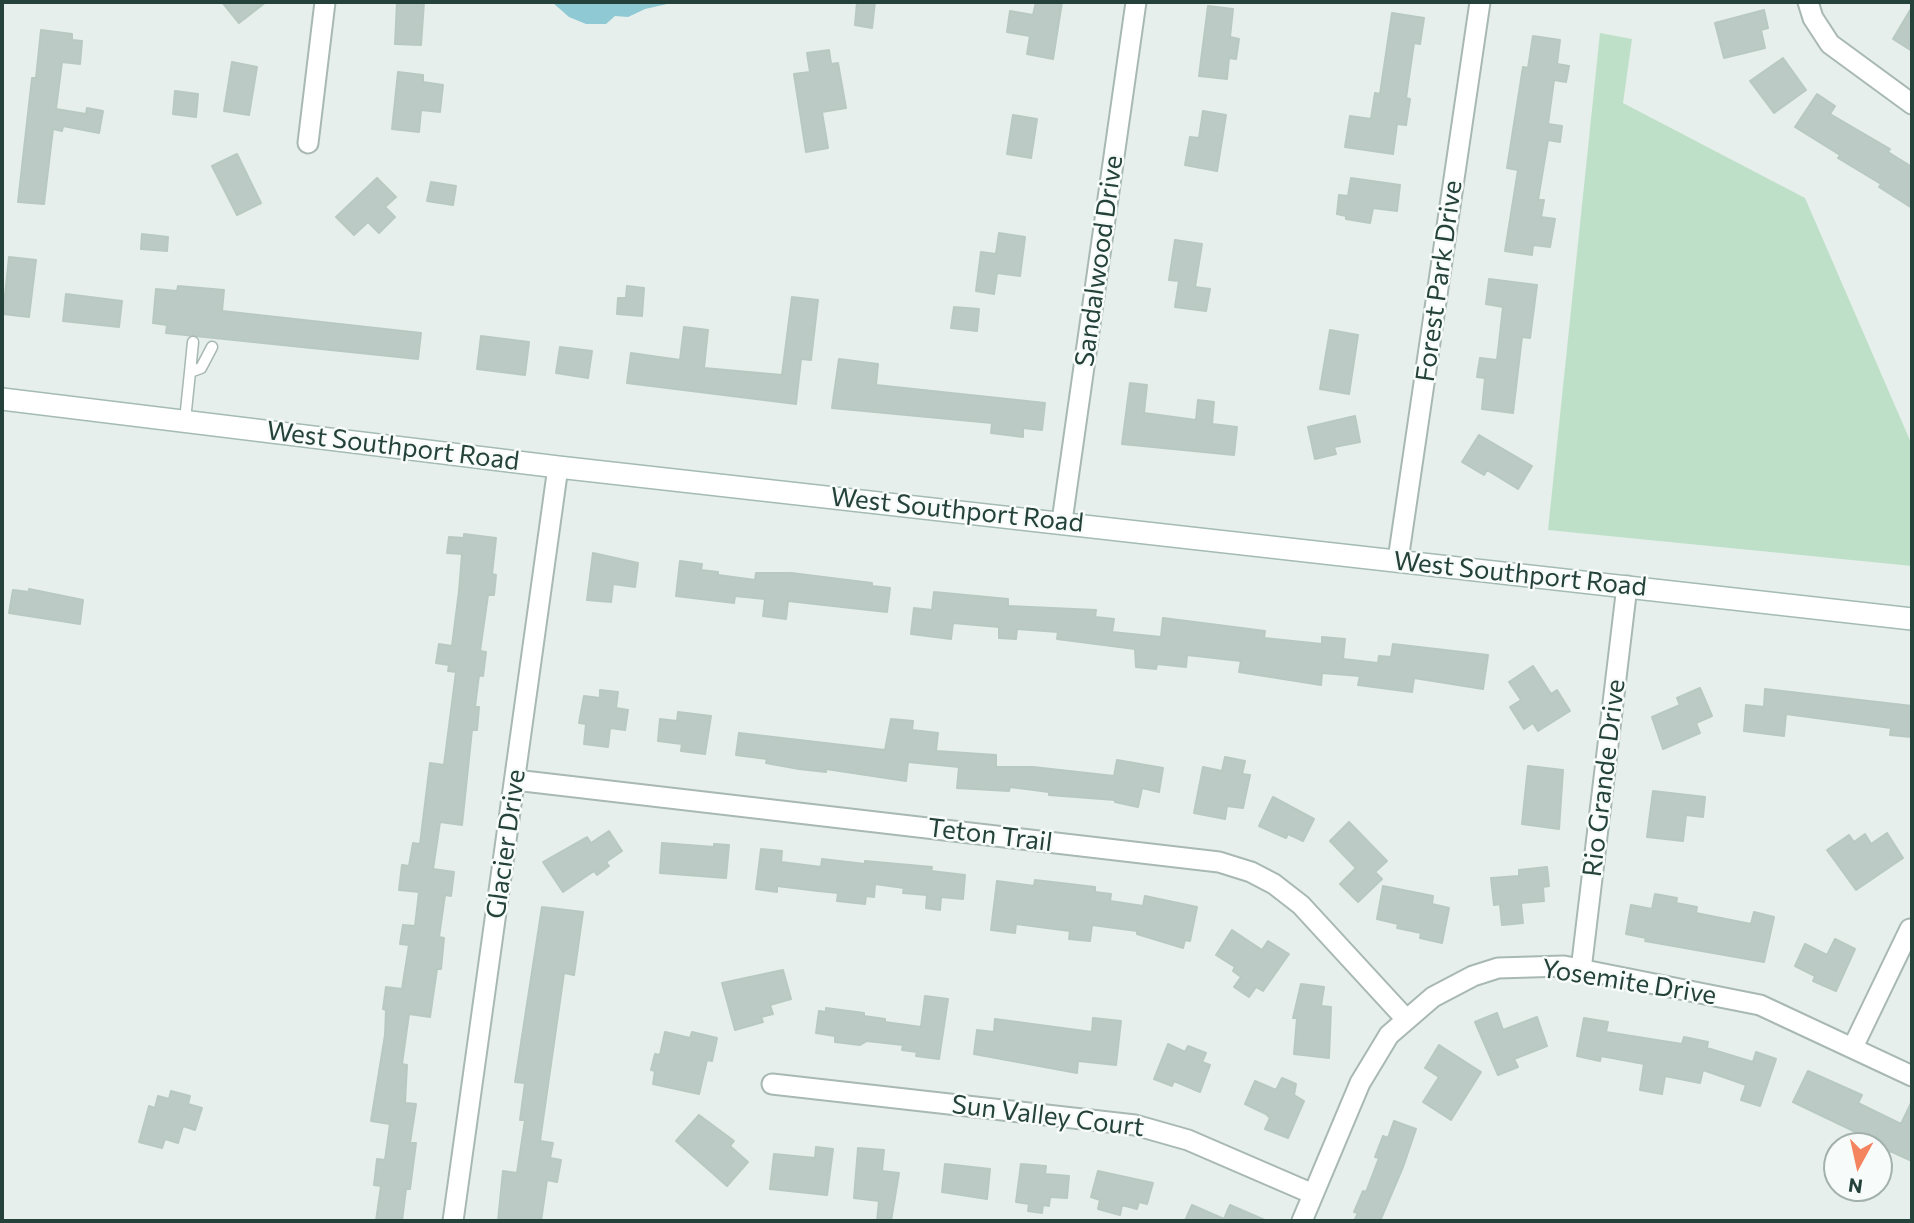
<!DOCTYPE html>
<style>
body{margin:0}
#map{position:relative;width:1914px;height:1223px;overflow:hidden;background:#e6efeb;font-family:Commissioner,sans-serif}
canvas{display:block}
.frame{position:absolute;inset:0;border:4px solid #24423a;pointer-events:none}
.north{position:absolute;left:1823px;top:1132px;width:70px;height:70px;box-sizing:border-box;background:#f7fbf9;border:2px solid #a3b1ad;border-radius:50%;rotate:188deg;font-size:19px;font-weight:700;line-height:28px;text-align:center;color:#24423a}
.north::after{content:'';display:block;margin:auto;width:24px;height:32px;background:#f4845f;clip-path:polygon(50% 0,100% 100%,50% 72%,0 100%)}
</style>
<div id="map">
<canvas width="1914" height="1223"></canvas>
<div class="frame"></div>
<div class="north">N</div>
</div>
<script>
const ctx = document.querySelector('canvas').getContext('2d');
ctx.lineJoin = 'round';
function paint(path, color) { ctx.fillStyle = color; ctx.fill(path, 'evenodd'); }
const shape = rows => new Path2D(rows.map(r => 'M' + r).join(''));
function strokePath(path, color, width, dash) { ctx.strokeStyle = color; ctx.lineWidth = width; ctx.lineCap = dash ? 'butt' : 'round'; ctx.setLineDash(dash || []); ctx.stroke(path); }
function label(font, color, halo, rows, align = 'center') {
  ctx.font = font + ' Commissioner,sans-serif'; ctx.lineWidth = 5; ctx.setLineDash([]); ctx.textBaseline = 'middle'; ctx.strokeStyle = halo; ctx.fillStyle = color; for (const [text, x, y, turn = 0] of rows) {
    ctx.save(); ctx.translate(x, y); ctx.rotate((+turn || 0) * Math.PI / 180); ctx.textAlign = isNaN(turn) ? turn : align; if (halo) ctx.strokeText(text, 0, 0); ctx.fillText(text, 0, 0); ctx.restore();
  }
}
paint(shape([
 [1600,33,1632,39,1623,103,1805,198,1912,445,1912,566,1548,530]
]), '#bfe0c8');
paint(shape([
 [552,2,676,2,645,9,628,17,615,16,606,24,586,24,569,17]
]), '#8ec9d4');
const building = shape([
 [222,2,266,2,239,23,222,2],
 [397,2,424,2,421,45,395,44,397,2],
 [857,2,875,2,872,28,855,25,857,2],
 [1036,2,1062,2,1053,59,1027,54,1030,36,1007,32,1010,11,1033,15,1036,2],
 [1208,6,1233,9,1230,37,1239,39,1236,59,1229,58,1227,79,1199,76,1208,6],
 [1912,7,1912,51,1893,39,1912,7],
 [1764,10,1768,28,1761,30,1765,48,1724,58,1715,23,1764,10],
 [1392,13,1424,18,1420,44,1414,43,1406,98,1410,99,1406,125,1397,124,1393,154,1345,147,1350,116,1371,119,1375,93,1380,94,1392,13],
 [41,30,72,34,72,40,82,41,80,64,62,62,56,109,86,114,87,108,103,111,99,133,63,126,62,131,53,129,44,204,18,202,32,78,36,78,41,30],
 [1533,36,1560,40,1557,64,1569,66,1566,82,1554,80,1548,124,1562,126,1560,142,1548,140,1538,200,1544,200,1541,217,1555,219,1550,247,1533,245,1532,255,1505,251,1518,170,1507,168,1523,67,1528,68,1533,36],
 [829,50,831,64,838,63,846,108,822,112,828,148,806,152,794,74,810,72,807,53,829,50],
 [1783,58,1806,90,1774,113,1750,81,1783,58],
 [232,62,257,67,249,115,224,111,232,62],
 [398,72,423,75,423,82,443,85,440,112,421,110,419,132,392,129,398,72],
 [175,91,198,94,196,117,173,114,175,91],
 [1817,94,1835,106,1830,114,1890,149,1888,152,1912,167,1912,208,1879,187,1881,184,1838,158,1840,155,1795,127,1817,94],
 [1203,111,1226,115,1217,171,1185,165,1190,137,1199,138,1203,111],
 [1013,115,1037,119,1031,158,1007,154,1013,115],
 [237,154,261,203,237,215,212,166,237,154],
 [377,178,396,197,385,207,395,217,379,233,368,222,354,235,336,217,377,178],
 [1351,178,1400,185,1397,211,1373,208,1370,223,1346,219,1346,216,1337,214,1339,195,1348,196,1351,178],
 [431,182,456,186,453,205,427,201,431,182],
 [999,233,1025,237,1020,276,997,273,994,294,976,291,981,252,996,254,999,233],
 [142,234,168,237,167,251,141,249,142,234],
 [1175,240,1202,244,1195,287,1210,289,1206,311,1175,307,1179,281,1169,280,1175,240],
 [9,257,36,260,29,317,3,314,9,257],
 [1489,279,1537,285,1530,338,1522,337,1513,413,1482,409,1485,378,1477,377,1480,358,1497,360,1503,307,1486,304,1489,279],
 [178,286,224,290,222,311,421,333,418,359,166,333,167,325,153,323,156,289,177,291,178,286],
 [627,286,644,288,642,316,617,314,618,298,626,298,627,286],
 [66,294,122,301,119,327,63,321,66,294],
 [792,297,818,300,811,360,801,359,796,404,627,383,631,353,680,360,684,327,708,330,704,368,782,375,792,297],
 [954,307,979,309,977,331,951,328,954,307],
 [1330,330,1358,335,1349,394,1320,389,1330,330],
 [481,336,529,342,525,375,477,369,481,336],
 [560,347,592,351,588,378,556,373,560,347],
 [839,359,878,364,876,385,1045,403,1042,430,1023,428,1023,437,991,433,992,423,832,408,839,359],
 [1130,383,1147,385,1144,413,1196,420,1198,400,1214,402,1212,424,1237,427,1234,455,1122,444,1130,383],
 [1355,416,1360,442,1334,447,1336,454,1315,459,1308,427,1355,416],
 [1479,435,1532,466,1518,489,1487,470,1484,475,1462,462,1479,435],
 [464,534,496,538,492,574,496,575,494,595,488,595,480,651,486,652,483,676,479,675,475,707,479,707,477,730,472,730,462,825,440,822,433,869,454,872,451,896,445,895,439,937,444,938,441,969,437,969,430,1017,409,1014,402,1064,407,1065,405,1103,416,1104,410,1143,416,1143,410,1189,406,1189,402,1221,376,1221,381,1186,374,1185,377,1159,385,1160,390,1124,371,1121,385,1035,386,1010,383,1009,386,987,402,989,409,945,400,944,403,925,415,926,419,892,399,890,402,865,409,866,413,843,420,844,430,763,444,765,456,672,448,671,449,665,436,663,439,644,452,646,459,591,462,554,447,553,449,537,464,538,464,534],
 [593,553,638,563,635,587,613,584,611,602,587,600,593,553],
 [680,561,702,564,701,570,718,572,718,575,755,580,756,573,791,573,872,583,872,586,890,588,887,612,788,601,786,619,763,616,765,599,735,596,734,603,676,596,680,561],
 [29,589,83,600,80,624,9,613,13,590,29,592,29,589],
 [934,592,1008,599,1008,606,1096,610,1095,617,1114,619,1112,632,1161,637,1163,618,1265,631,1264,638,1322,644,1322,637,1345,639,1343,659,1378,663,1379,656,1391,657,1393,644,1488,655,1483,689,1414,678,1412,692,1358,685,1360,676,1322,673,1321,685,1239,672,1241,661,1187,655,1186,667,1157,664,1156,669,1136,667,1135,649,1057,639,1058,632,1017,629,1016,639,999,638,999,627,953,623,951,639,911,634,914,608,932,610,934,592],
 [1533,666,1551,694,1557,690,1570,711,1538,731,1533,723,1524,729,1510,707,1521,700,1509,682,1533,666],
 [1700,688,1712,716,1696,723,1700,733,1663,749,1652,717,1680,705,1677,698,1700,688],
 [1765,689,1912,706,1912,737,1890,735,1891,728,1786,714,1784,736,1744,731,1746,705,1764,707,1765,689],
 [600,690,618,692,616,708,628,710,625,730,610,728,608,747,584,744,586,724,579,723,584,696,600,698,600,690],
 [678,712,711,716,705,754,681,751,682,744,658,741,660,719,677,721,678,712],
 [891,719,913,721,912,730,938,733,936,751,996,755,996,767,1033,767,1114,776,1117,760,1163,768,1159,792,1142,788,1138,807,1115,802,1115,800,1049,795,1049,792,1010,787,1009,791,957,788,959,767,908,762,906,781,826,769,826,772,799,769,766,763,767,759,736,755,739,733,885,750,891,719],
 [1225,757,1245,761,1242,774,1250,775,1243,808,1227,806,1225,819,1194,813,1203,767,1222,771,1225,757],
 [1528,766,1563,770,1559,829,1522,824,1528,766],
 [1653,791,1705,797,1703,817,1686,815,1683,841,1647,837,1653,791],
 [1273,797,1314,819,1303,841,1288,834,1286,838,1259,826,1273,797],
 [1349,822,1387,861,1375,872,1382,879,1358,902,1340,884,1356,868,1330,841,1349,822],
 [609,831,622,851,606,862,609,866,597,875,594,871,563,892,543,862,587,837,591,843,609,831],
 [1887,833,1903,858,1856,890,1827,850,1849,835,1854,842,1865,834,1871,844,1887,833],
 [662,843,714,847,714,844,729,845,726,878,660,873,662,843],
 [761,849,782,851,781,862,821,867,822,859,865,864,865,861,932,867,931,871,965,875,963,899,941,897,940,910,926,908,927,895,903,893,904,888,875,884,874,897,866,896,865,904,837,901,838,893,818,891,777,886,777,892,756,889,761,849],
 [1547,867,1549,886,1543,887,1544,901,1521,903,1523,923,1502,925,1500,904,1494,905,1491,878,1519,876,1519,870,1547,867],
 [1035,880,1095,887,1095,892,1111,894,1110,901,1143,906,1145,896,1197,907,1190,941,1185,940,1183,948,1137,934,1137,931,1092,925,1090,941,1069,939,1070,931,1016,924,1015,933,991,930,997,881,1034,886,1035,880],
 [1383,886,1433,896,1432,904,1449,908,1442,943,1420,938,1421,933,1397,928,1398,924,1377,919,1383,886],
 [1655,894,1677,898,1676,903,1697,907,1696,913,1751,924,1754,912,1774,917,1764,962,1645,941,1646,938,1626,934,1631,905,1652,909,1655,894],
 [542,907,583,912,574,975,564,973,540,1141,553,1143,550,1158,561,1160,557,1182,547,1180,541,1221,498,1221,503,1171,517,1173,525,1120,520,1120,525,1083,515,1082,542,907],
 [1232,930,1262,950,1268,941,1289,954,1263,991,1256,987,1249,997,1234,987,1241,977,1233,971,1235,967,1216,955,1232,930],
 [1835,939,1855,949,1836,991,1813,981,1815,976,1795,966,1805,944,1827,955,1835,939],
 [783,970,791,999,770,1005,773,1014,761,1017,763,1022,735,1030,722,983,783,970],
 [1301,984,1324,987,1321,1006,1331,1007,1329,1058,1294,1054,1297,1018,1293,1018,1301,984],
 [925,996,948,999,939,1059,916,1056,917,1052,902,1050,903,1045,867,1041,860,1045,835,1042,835,1036,816,1033,819,1011,826,1012,826,1008,864,1013,864,1016,885,1019,885,1022,921,1027,925,996],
 [1497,1013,1503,1030,1537,1017,1547,1046,1514,1059,1518,1067,1498,1075,1475,1022,1497,1013],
 [1093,1018,1121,1021,1116,1065,1078,1061,1077,1073,974,1054,977,1030,994,1032,995,1019,1092,1032,1093,1018],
 [1584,1018,1608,1022,1606,1032,1682,1044,1684,1037,1708,1042,1707,1048,1753,1062,1756,1052,1776,1059,1760,1106,1741,1100,1746,1085,1703,1070,1700,1083,1665,1076,1662,1094,1640,1090,1644,1064,1601,1056,1600,1061,1577,1056,1584,1018],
 [665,1032,690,1038,692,1032,717,1038,712,1061,707,1060,699,1094,653,1084,655,1071,651,1070,655,1054,660,1055,665,1032],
 [1168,1044,1185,1052,1188,1046,1206,1053,1202,1062,1210,1065,1200,1092,1174,1081,1172,1086,1154,1079,1168,1044],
 [1439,1045,1481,1072,1451,1120,1423,1102,1439,1077,1425,1068,1439,1045],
 [1808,1071,1862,1095,1858,1103,1901,1124,1912,1101,1912,1161,1890,1151,1888,1155,1879,1151,1879,1146,1861,1143,1864,1136,1793,1102,1808,1071],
 [1282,1078,1296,1084,1294,1095,1304,1101,1288,1138,1265,1129,1270,1118,1266,1114,1245,1104,1255,1081,1276,1090,1282,1078],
 [171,1091,190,1096,188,1104,202,1108,195,1130,183,1126,178,1143,165,1139,162,1148,139,1142,149,1106,155,1108,158,1096,169,1099,171,1091],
 [699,1115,734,1141,730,1146,748,1162,727,1186,676,1141,699,1115],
 [1394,1121,1416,1129,1403,1167,1380,1221,1354,1221,1358,1213,1354,1212,1363,1191,1366,1192,1379,1158,1375,1157,1383,1136,1388,1138,1394,1121],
 [816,1147,833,1149,827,1195,770,1189,774,1154,815,1158,816,1147],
 [858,1148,884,1150,882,1171,899,1173,891,1221,877,1221,879,1201,854,1198,858,1148],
 [945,1164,990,1169,987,1199,942,1192,945,1164],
 [1021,1164,1046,1166,1045,1174,1069,1176,1067,1198,1050,1197,1049,1206,1043,1205,1042,1213,1028,1211,1029,1204,1016,1202,1021,1164],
 [1098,1171,1153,1183,1147,1204,1139,1202,1137,1209,1122,1205,1120,1215,1098,1209,1100,1200,1091,1197,1098,1171],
 [1192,1205,1224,1219,1230,1205,1267,1221,1185,1221,1192,1205]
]);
paint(building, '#bbcac4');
strokePath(building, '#b8c9c2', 2);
const service = shape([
 [190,372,193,342],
 [185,420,190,372,201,368,212,347]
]);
const minor = shape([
 [1808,2,1813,18,1830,44,1912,104],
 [308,143,325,2],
 [1062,521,1136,2],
 [1398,560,1480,2],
 [515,780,1219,862,1251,872,1274,884,1301,905,1405,1018],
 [1581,970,1627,586],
 [1853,1047,1910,929],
 [772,1084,1135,1125,1188,1140,1313,1194],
 [453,1221,558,467],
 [1302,1221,1360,1083,1389,1035,1433,997,1473,976,1498,968,1564,966,1760,1005,1912,1076]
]);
const secondary = shape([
 [2,399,558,467,1912,619]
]);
strokePath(service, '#a8b8b2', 13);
strokePath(minor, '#a8b8b2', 23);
strokePath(secondary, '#a4bbb3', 24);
strokePath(service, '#fff', 10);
strokePath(minor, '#fff', 19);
strokePath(secondary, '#fff', 21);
label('26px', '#24423a', '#f7fbf9', [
 ["Sandalwood Drive",1099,261,-82],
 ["Forest Park Drive",1439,281,-82],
 ["West Southport Road",393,446,7],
 ["West Southport Road",957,510,6],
 ["West Southport Road",1520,574,6],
 ["Rio Grande Drive",1604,778,-83],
 ["Teton Trail",990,835,7],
 ["Glacier Drive",506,844,-82],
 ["Yosemite Drive",1629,982,9],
 ["Sun Valley Court",1048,1116,7]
]);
</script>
